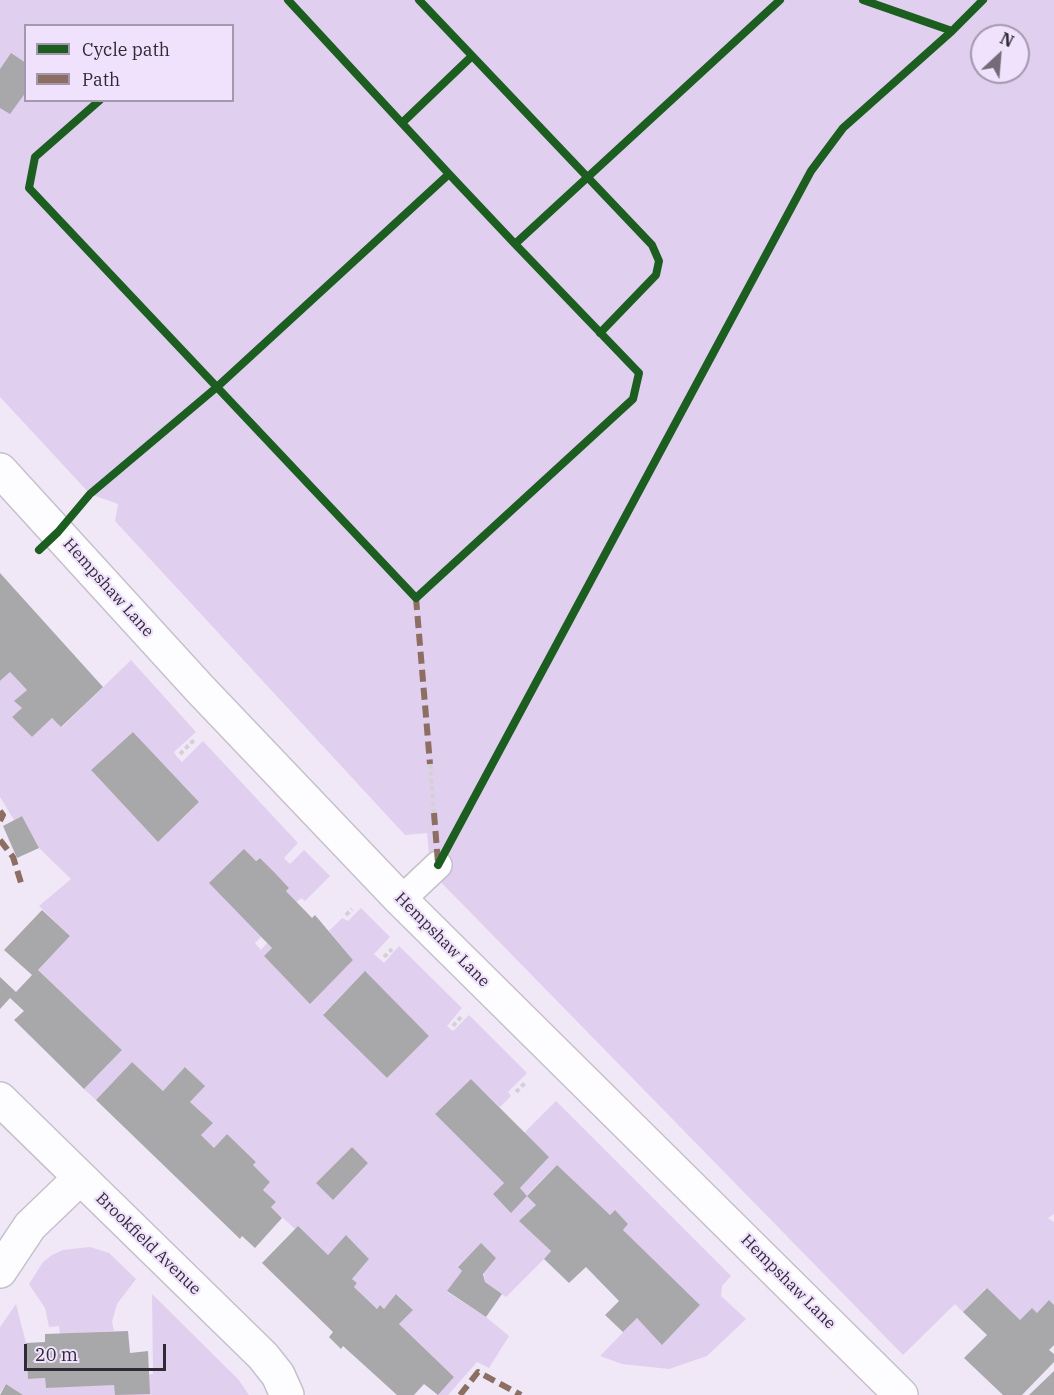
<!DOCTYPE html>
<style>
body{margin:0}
#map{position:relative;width:1054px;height:1395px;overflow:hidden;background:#f0e8f7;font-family:"IBM Plex Serif",serif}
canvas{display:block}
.legend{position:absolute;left:24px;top:24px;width:210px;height:78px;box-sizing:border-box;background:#f0e2fd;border:2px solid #a398ad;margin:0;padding:8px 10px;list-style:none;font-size:18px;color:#302a34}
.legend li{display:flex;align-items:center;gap:12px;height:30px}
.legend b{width:30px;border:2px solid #a398ad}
.north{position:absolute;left:970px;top:24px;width:60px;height:60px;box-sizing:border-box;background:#f0e2fd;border:2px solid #a398ad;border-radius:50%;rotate:26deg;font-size:16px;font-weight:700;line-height:24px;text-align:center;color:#302a34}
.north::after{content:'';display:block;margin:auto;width:21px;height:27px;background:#736c78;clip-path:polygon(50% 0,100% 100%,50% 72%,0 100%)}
.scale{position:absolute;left:24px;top:1344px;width:142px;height:27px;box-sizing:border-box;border:3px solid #302a34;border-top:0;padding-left:8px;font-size:18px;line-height:21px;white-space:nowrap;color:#302a34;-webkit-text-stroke:4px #f0e2fd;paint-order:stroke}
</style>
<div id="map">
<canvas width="1054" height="1395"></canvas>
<ul class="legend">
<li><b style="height:8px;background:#1b5e20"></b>Cycle path</li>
<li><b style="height:8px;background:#8d6e63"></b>Path</li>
</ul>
<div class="north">N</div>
<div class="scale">20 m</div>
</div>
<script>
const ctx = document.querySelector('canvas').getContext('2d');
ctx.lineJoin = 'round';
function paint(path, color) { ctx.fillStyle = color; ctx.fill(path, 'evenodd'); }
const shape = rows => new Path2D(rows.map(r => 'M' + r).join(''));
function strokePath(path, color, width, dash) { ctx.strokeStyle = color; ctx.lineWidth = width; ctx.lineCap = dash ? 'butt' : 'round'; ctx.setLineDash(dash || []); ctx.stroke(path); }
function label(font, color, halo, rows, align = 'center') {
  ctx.font = font + ' "IBM Plex Serif",serif'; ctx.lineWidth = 4.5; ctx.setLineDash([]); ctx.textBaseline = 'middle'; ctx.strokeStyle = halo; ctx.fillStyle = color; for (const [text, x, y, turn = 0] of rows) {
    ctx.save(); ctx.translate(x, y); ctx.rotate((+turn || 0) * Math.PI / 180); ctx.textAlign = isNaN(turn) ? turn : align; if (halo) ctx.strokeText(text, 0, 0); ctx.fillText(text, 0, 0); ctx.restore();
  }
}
paint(shape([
 [0,0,1054,0,1054,1214,1048,1218,1054,1222,1054,1305,1049,1300,1037,1313,1032,1309,1020,1320,986,1288,963,1312,955,1304,903,1355,431,872,427,833,405,835,115,521,118,504,90,494,0,397,0,108,25,92,26,100,232,100,232,26,26,26,25,63,11,54,0,69],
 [982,36,1018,36,1018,72,982,72],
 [131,660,196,732,174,752,177,757,182,762,203,741,298,843,284,858,290,864,304,850,330,876,305,901,301,898,297,902,286,891,289,888,260,858,210,883,261,937,255,943,261,950,267,943,272,948,264,956,310,1003,353,960,329,931,342,918,348,921,361,908,390,937,374,954,384,963,399,946,462,1008,447,1026,453,1031,469,1015,527,1073,508,1092,511,1096,500,1107,471,1079,435,1114,504,1183,493,1194,511,1212,527,1196,520,1188,549,1157,524,1133,556,1101,731,1276,722,1286,721,1296,746,1319,707,1356,669,1369,622,1364,600,1356,637,1318,663,1344,700,1305,623,1230,628,1224,615,1211,610,1215,557,1165,527,1195,536,1205,520,1221,551,1251,544,1259,506,1297,485,1282,481,1244,458,1266,462,1271,447,1292,486,1317,509,1336,489,1368,477,1362,448,1395,438,1395,454,1377,399,1324,413,1310,397,1294,384,1309,380,1305,377,1309,354,1287,357,1283,352,1279,369,1259,347,1236,328,1255,298,1227,295,1229,271,1207,276,1202,263,1190,270,1182,253,1165,256,1162,227,1134,214,1148,201,1135,213,1123,190,1102,204,1086,186,1067,163,1091,132,1062,96,1100,84,1089,122,1050,38,970,70,936,39,906,71,879,39,848,22,816,14,820,0,797,0,681,10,672,27,690,15,701,22,708,12,717,32,737,52,718,62,727],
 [133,732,199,802,158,842,91,770],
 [365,972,429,1036,387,1078,323,1014],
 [352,1147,368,1163,316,1183],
 [90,1247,109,1253,136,1279,117,1304,112,1322,114,1331,60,1334,59,1326,49,1327,45,1308,29,1284,43,1262,52,1255,63,1250],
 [152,1294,238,1379,249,1395,23,1395,6,1384,0,1393,0,1327,16,1304,26,1343,28,1379,45,1378,46,1388,153,1374]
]), '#e0cfee');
paint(shape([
 [11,53,26,63,26,92,10,114,0,108,0,69],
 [0,573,103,687,61,727,52,718,32,737,12,717,22,708,14,701,27,690,10,672,0,681],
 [133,732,199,802,158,842,91,770],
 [22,816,39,848,17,858,3,826],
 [244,849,256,861,260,858,274,872,289,888,286,891,312,918,315,915,353,960,310,1004,264,956,272,948,209,883],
 [42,910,70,936,38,970,122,1050,84,1089,14,1020,24,1011,10,998,0,1009,0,977,16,992,32,975,4,950],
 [365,971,429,1036,387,1078,323,1015],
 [132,1062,163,1091,185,1067,205,1086,190,1102,213,1123,201,1135,214,1148,227,1134,256,1162,253,1165,270,1182,263,1190,276,1202,271,1207,282,1218,255,1248,242,1236,240,1239,96,1100],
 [471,1079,549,1157,520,1188,527,1196,557,1165,610,1215,615,1210,628,1224,623,1230,700,1305,662,1345,637,1318,623,1332,605,1315,619,1301,586,1267,569,1283,544,1259,551,1251,519,1221,536,1205,527,1196,511,1213,493,1194,504,1183,435,1114],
 [352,1147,368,1163,333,1200,316,1183],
 [298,1226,328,1255,346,1235,369,1259,352,1279,357,1283,354,1287,377,1309,380,1305,384,1309,396,1294,413,1310,399,1324,454,1377,438,1395,424,1384,414,1395,397,1395,343,1346,341,1349,329,1337,333,1332,262,1263],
 [481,1243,496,1258,483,1274,485,1282,502,1294,486,1317,447,1291,462,1271,458,1267],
 [987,1288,1020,1320,1032,1308,1037,1313,1049,1300,1054,1305,1054,1345,1049,1350,1054,1354,1054,1362,1022,1395,1003,1395,964,1358,987,1335,963,1312],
 [128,1331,130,1353,148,1351,150,1394,115,1395,114,1385,46,1388,45,1378,28,1379,26,1343,45,1342,45,1334],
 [1054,1371,1054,1395,1029,1395],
 [6,1384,23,1395,0,1395]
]), '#a8a8ab');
const lane = shape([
 [401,900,438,865]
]);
const street = shape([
 [0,1099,263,1356,278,1375,287,1395],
 [0,1271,30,1226,80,1178]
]);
const secondary = shape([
 [0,470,200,689,401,900,901,1395]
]);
strokePath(lane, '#c6c0cc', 30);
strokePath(street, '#c6c0cc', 36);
strokePath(secondary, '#c6c0cc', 36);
strokePath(shape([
 [180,754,194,740],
 [430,764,434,813],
 [346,915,352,909],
 [384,957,392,949],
 [453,1026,461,1017],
 [516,1092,526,1082]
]), '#d4d1d6', 4, [4.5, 3]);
strokePath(lane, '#fdfcfe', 27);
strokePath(street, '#fdfcfe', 33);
strokePath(secondary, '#fdfcfe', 33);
strokePath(shape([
 [416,598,430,764],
 [0,811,3,815,0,821],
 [434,813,438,863],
 [0,840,13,857,22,886],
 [460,1395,478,1372,521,1395]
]), '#8d6e63', 6, [12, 6]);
strokePath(shape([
 [288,0,449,174],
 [419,0,652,245,659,261,656,275,600,333],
 [863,0,952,31],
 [100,100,35,157,29,188,416,598,633,399,639,373,515,244],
 [402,123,472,56],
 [39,550,58,532,90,494,217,387,449,174,515,244,780,0],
 [438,865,811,171,843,128,952,31,983,0]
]), '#1b5e20', 8);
label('16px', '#302a34', '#f0e2fd', [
 ["Hempshaw Lane",108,588,48],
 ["Hempshaw Lane",442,940,45],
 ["Brookfield Avenue",148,1244,44],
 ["Hempshaw Lane",788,1282,45]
]);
</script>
